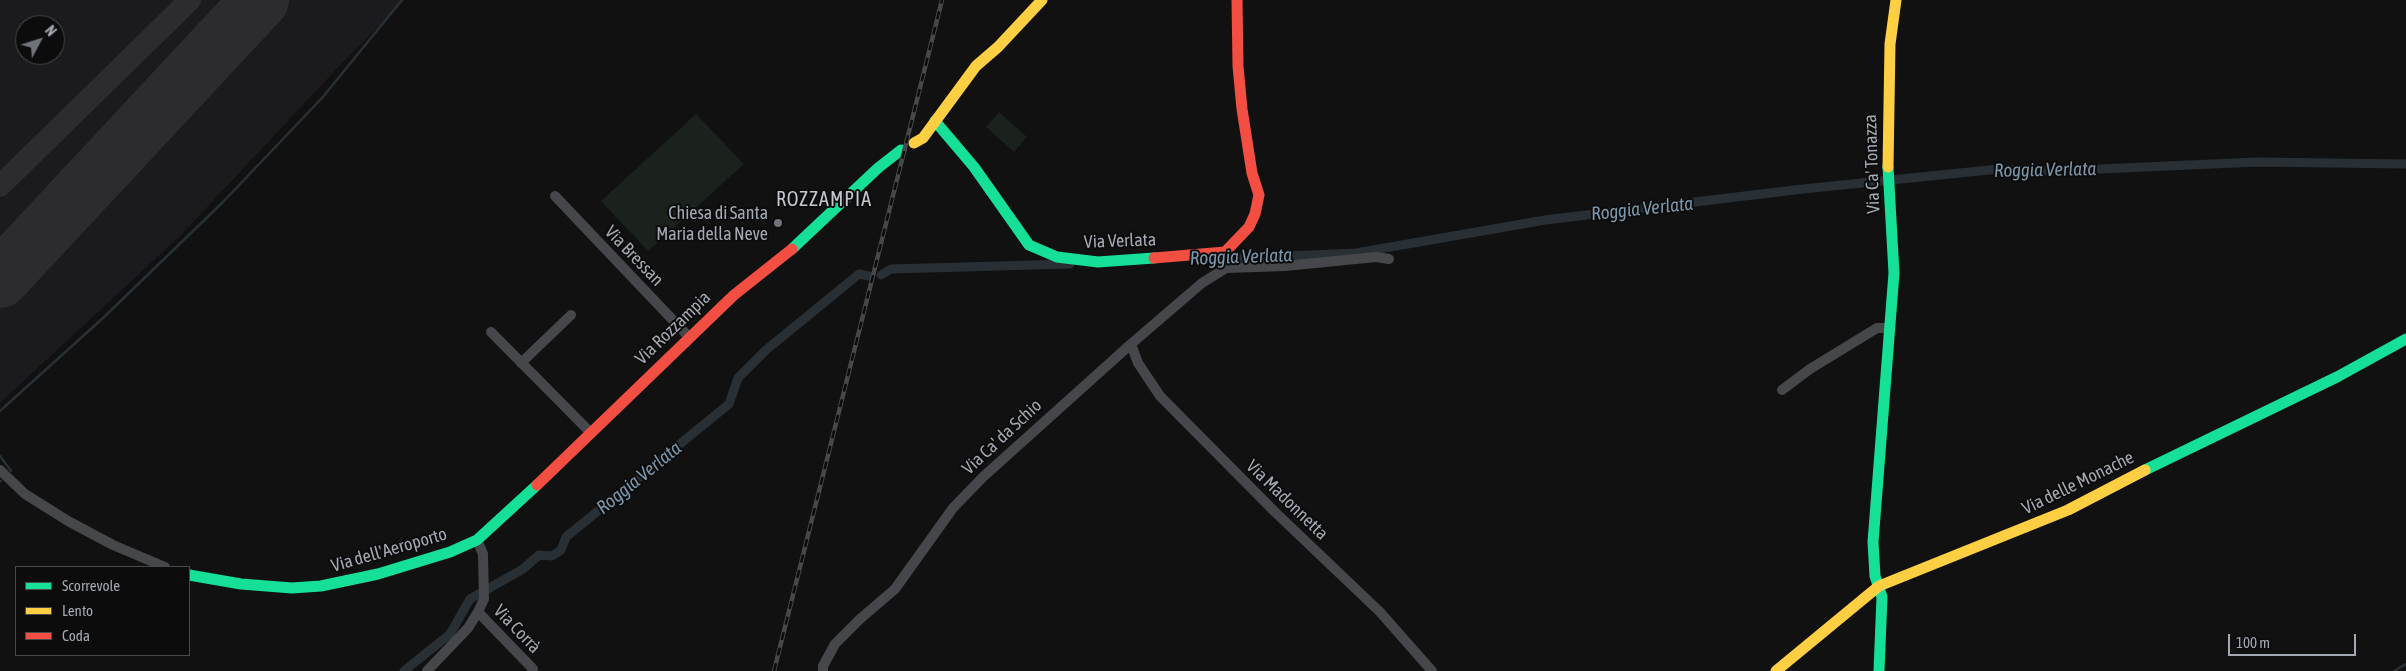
<!DOCTYPE html>
<meta charset="utf-8">
<style>
body{margin:0}
#map{position:relative;width:2406px;height:671px;overflow:hidden;background:#111;font-family:"Asap Condensed",sans-serif}
canvas{display:block}
.legend{position:absolute;left:15px;top:566px;width:175px;height:90px;box-sizing:border-box;background:#0c0c0d;border:1px solid #484a4f;margin:0;padding:6px 9px;list-style:none;font-size:15px;color:#a3a8b1}
.legend li{display:flex;align-items:center;gap:10px;height:25px}
.legend b{width:25px;border:1px solid #484a4f}
.north{position:absolute;left:15px;top:15px;width:50px;height:50px;box-sizing:border-box;background:#0c0c0d;border:1px solid #484a4f;border-radius:50%;rotate:50deg;font-size:14px;font-weight:700;line-height:20px;text-align:center;color:#a3a8b1}
.north::after{content:'';display:block;margin:auto;width:18px;height:22px;background:#707379;clip-path:polygon(50% 0,100% 100%,50% 72%,0 100%)}
.scale{position:absolute;left:2228px;top:634px;width:128px;height:22px;box-sizing:border-box;border:2px solid #a3a8b1;border-top:0;padding-left:6px;font-size:15px;line-height:18px;white-space:nowrap;color:#a3a8b1;-webkit-text-stroke:4px #0c0c0d;paint-order:stroke}
</style>
<div id="map">
<canvas width="2406" height="671"></canvas>
<ul class="legend">
<li><b style="height:6px;background:#16e098"></b>Scorrevole</li>
<li><b style="height:6px;background:#ffcf43"></b>Lento</li>
<li><b style="height:6px;background:#f24e42"></b>Coda</li>
</ul>
<div class="north">N</div>
<div class="scale">100 m</div>
</div>
<script>
const ctx = document.querySelector('canvas').getContext('2d');
ctx.lineJoin = 'round';
function paint(path, color) { ctx.fillStyle = color; ctx.fill(path, 'evenodd'); }
const shape = rows => new Path2D(rows.map(r => 'M' + r).join(''));
function strokePath(path, color, width, dash) { ctx.strokeStyle = color; ctx.lineWidth = width; ctx.lineCap = dash ? 'butt' : 'round'; ctx.setLineDash(dash || []); ctx.stroke(path); }
function label(font, color, halo, rows, align = 'center') {
  ctx.font = font + ' "Asap Condensed",sans-serif'; ctx.lineWidth = 4; ctx.setLineDash([]); ctx.textBaseline = 'middle'; ctx.strokeStyle = halo; ctx.fillStyle = color; for (const [text, x, y, turn = 0] of rows) {
    ctx.save(); ctx.translate(x, y); ctx.rotate((+turn || 0) * Math.PI / 180); ctx.textAlign = isNaN(turn) ? turn : align; if (halo) ctx.strokeText(text, 0, 0); ctx.fillText(text, 0, 0); ctx.restore();
  }
}
paint(shape([
 [0,0,405,0,346,59,180,236,0,403],
 [25,25,55,25,55,55,25,55]
]), '#1b1b1d');
paint(shape([
 [999,112,1027,137,1014,152,986,127],
 [696,114,744,164,648,251,601,201]
]), '#1b211c');
strokePath(shape([
 [0,411,103,318,222,203,322,98,402,0],
 [0,456,11,471],
 [0,481,1,481],
 [2394,671,2406,664]
]), '#293035', 2.5);
strokePath(shape([
 [1220,259,1356,253,1545,220,1803,189,1999,169,2055,171,2257,162,2406,164],
 [881,275,891,269,1070,264],
 [404,671,450,634,470,599,523,569,539,555,552,556,561,550,566,537,729,404,738,378,766,350,859,274,869,276]
]), '#293035', 9);
strokePath(shape([
 [0,186,190,0],
 [0,261,10,268]
]), '#2c2c2e', 22);
strokePath(shape([
 [0,279,260,0]
]), '#2c2c2e', 58);
strokePath(shape([
 [555,196,689,337],
 [1226,268,1285,266,1376,257,1389,259],
 [491,332,590,432],
 [1131,344,1138,363,1160,396,1275,512,1380,612,1432,671],
 [521,363,571,315],
 [1782,390,1810,369,1877,328,1890,328],
 [0,470,25,494,68,521,113,545,165,567],
 [478,612,533,669],
 [427,671,468,628,478,612,484,599,483,554,477,540],
 [823,671,823,666,835,644,860,619,895,589,953,508,983,477,1131,344,1202,283,1226,268,1225,255]
]), '#45474a', 10);
strokePath(shape([
 [935,121,974,167,1029,245,1057,257,1098,262,1154,258],
 [792,249,878,168,901,150],
 [2145,470,2337,377,2406,339],
 [189,575,241,584,292,588,321,586,378,574,450,552,477,540,537,485],
 [1879,671,1882,597,1875,576,1873,542,1894,273,1888,167]
]), '#16e098', 11);
strokePath(shape([
 [914,143,923,138,976,66,998,47,1042,0],
 [1888,167,1890,44,1896,0],
 [1776,671,1879,586,2068,510,2145,470]
]), '#ffcf43', 11);
strokePath(shape([
 [1154,258,1225,252,1249,227,1255,214,1259,195,1252,173,1242,109,1238,66,1237,0],
 [537,485,734,295,792,249]
]), '#f24e42', 11);
const rail = shape([
 [774,671,942,0]
]);
strokePath(rail, '#47484a', 4.5);
strokePath(rail, '#0c0c0d', 2.5, [8]);
for (const [x, y, r, color] of [
 [778,223,5,"#707379"]
]) { const dot = new Path2D(); dot.arc(x, y, r, 0, 2 * Math.PI); ctx.fillStyle = color; ctx.fill(dot); strokePath(dot, '#0c0c0d', 2); }
label('18px', '#a3a8b1', '#0c0c0d', [
 ["Via Ca' Tonazza",1872,164,-92],
 ["Via Verlata",1120,241,-2],
 ["Via Bressan",634,256,46],
 ["Via Rozzampia",673,328,-44],
 ["Via Ca' da Schio",1002,437,-43],
 ["Via delle Monache",2078,483,-26],
 ["Via Madonnetta",1287,500,44],
 ["Via dell'Aeroporto",389,550,-16],
 ["Via Corrà",517,629,46]
]);
label('18px', '#a3a8b1', '#0c0c0d', [
 ["Chiesa di Santa",768,213],
 ["Maria della Neve",768,234]
], 'right');
label('italic 19px', '#7c96aa', '#0c0c0d', [
 ["Roggia Verlata",2045,170,-1],
 ["Roggia Verlata",1642,209,-6],
 ["Roggia Verlata",1241,257,-2],
 ["Roggia Verlata",639,478,-39]
]);
ctx.letterSpacing = '1px';
label('20px', '#c3c7ce', '#0c0c0d', [
 ["ROZZAMPIA",824,200]
]);
ctx.letterSpacing = '0px';
</script>
